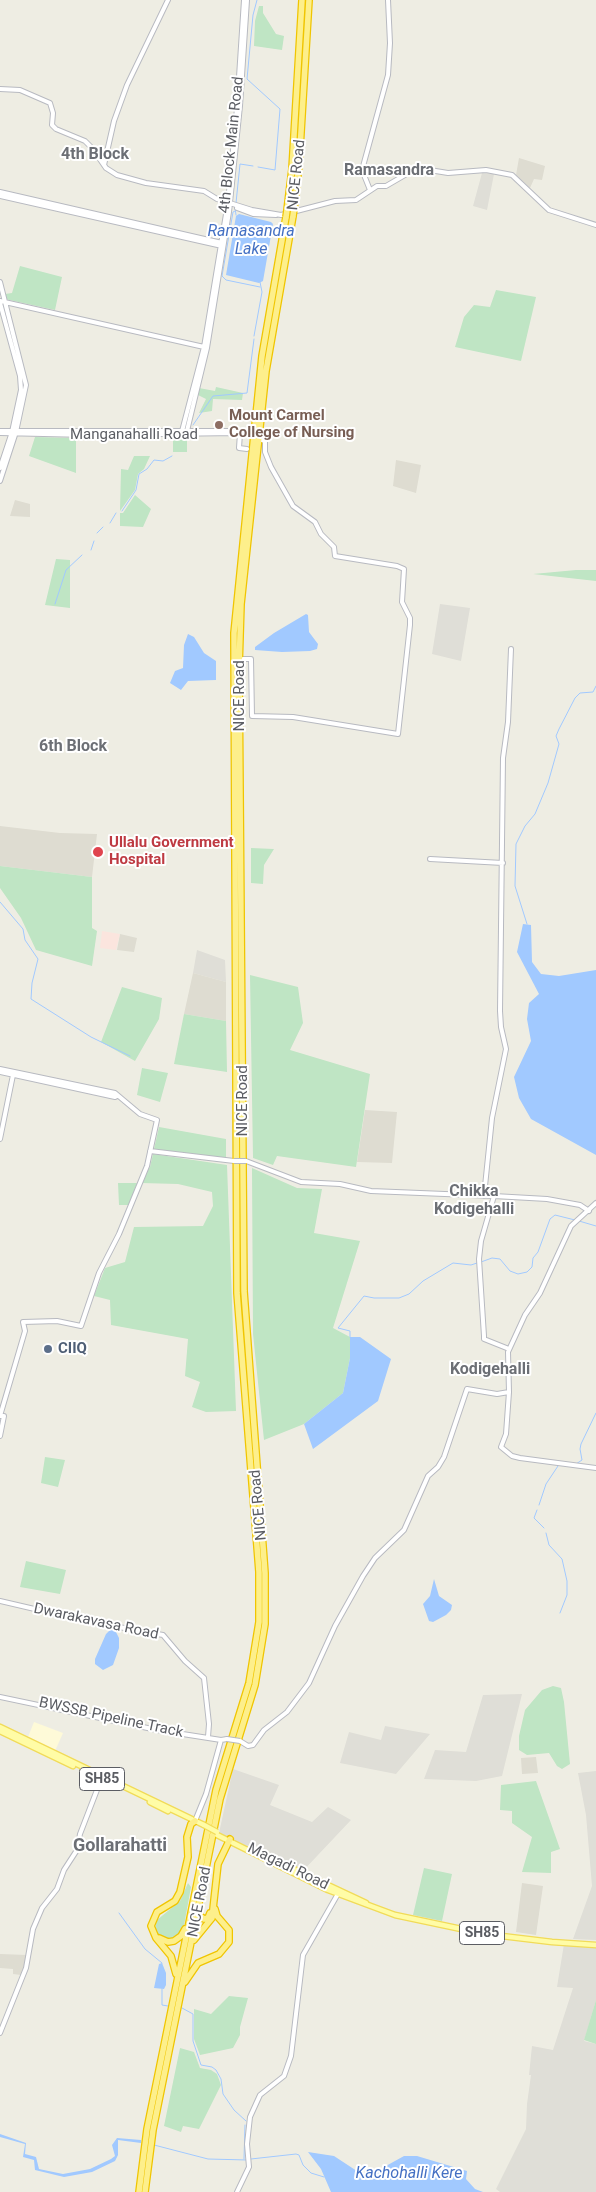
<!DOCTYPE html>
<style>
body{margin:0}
canvas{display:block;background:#eeede3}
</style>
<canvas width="596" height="2192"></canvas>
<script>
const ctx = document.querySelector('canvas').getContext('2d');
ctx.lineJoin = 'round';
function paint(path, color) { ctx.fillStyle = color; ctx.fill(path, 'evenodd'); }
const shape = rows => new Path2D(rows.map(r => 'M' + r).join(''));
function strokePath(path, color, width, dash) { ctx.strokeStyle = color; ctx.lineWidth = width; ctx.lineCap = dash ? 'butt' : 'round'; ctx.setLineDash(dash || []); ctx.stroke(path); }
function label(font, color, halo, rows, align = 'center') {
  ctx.font = font + ' Roboto,sans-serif'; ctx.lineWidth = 4; ctx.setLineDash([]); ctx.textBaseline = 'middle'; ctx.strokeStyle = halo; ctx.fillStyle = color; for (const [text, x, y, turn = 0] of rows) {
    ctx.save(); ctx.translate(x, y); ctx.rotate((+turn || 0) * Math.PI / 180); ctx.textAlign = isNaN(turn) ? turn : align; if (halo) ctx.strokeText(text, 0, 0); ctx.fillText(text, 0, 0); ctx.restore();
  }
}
paint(shape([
 [34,1722,63,1733,55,1751,28,1737]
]), '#fefad8');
paint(shape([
 [482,173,494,174,487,210,473,206],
 [440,604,470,608,461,661,432,654],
 [197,950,225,960,226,982,193,973],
 [522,1694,502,1776,476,1781,424,1779,435,1750,466,1752,483,1695],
 [385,1726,430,1734,396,1774,340,1763,349,1732,381,1740],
 [233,1769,279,1785,270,1805,312,1822,328,1807,351,1820,301,1873,219,1833],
 [596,1771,596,1940,573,1939,592,1886,586,1815,578,1773],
 [564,1944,596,1948,596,2000,584,2041,596,2044,596,2192,500,2192,496,2189,526,2129,527,2104,531,2075,529,2075,532,2046,553,2050,573,1988,557,1987]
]), '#dfded7');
paint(shape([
 [519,158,545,166,542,180,534,179,530,188,516,175],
 [396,460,421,465,416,493,393,486],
 [15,500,30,504,30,517,10,516],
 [0,826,60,833,97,834,92,877,0,866],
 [120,934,137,938,134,952,117,950],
 [193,973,226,982,226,1021,184,1014],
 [365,1110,397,1112,392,1163,357,1162],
 [536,1757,538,1773,522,1774,521,1758],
 [522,1883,543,1886,536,1935,516,1932],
 [0,1954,27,1955,21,1975,13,1974,13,1969,0,1968]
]), '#dedcd1');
paint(shape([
 [102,931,120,934,116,950,100,948]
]), '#fbe5de');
paint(shape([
 [259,6,263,6,263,13,276,34,284,36,282,50,254,46,255,21],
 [20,266,62,277,55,310,5,299,5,294,12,293],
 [496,290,536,297,521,361,455,347,464,317,474,305,490,307],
 [216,387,243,393,242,400,213,399,212,411,199,413,206,399,198,395,199,388,215,391],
 [35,437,76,438,76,473,29,456],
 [173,437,187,437,187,452,173,452],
 [134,456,150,456,144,469,138,474,135,490,120,511,121,469,128,470],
 [135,495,151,509,143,527,120,526,120,513,123,513],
 [56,559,70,560,70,608,45,605],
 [576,570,596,570,596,581,533,574],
 [251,848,274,849,264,865,263,884,251,883],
 [0,866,92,877,92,928,97,931,92,966,36,950,21,918,0,888],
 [250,975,298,987,303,1023,290,1050,370,1074,356,1167,277,1156,273,1165,253,1158],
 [122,987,162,998,159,1019,135,1061,101,1042],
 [184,1014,226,1021,227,1072,174,1064],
 [142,1068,168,1073,160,1102,137,1095],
 [159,1127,226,1139,226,1159,154,1149],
 [153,1154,227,1165,236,1411,206,1412,192,1407,200,1382,185,1376,188,1339,111,1325,110,1300,94,1296,105,1268,125,1262,134,1227,203,1226,213,1206,212,1192,178,1184,141,1183,150,1167],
 [252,1168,297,1188,322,1189,314,1233,360,1241,333,1328,350,1337,350,1358,343,1393,304,1424,264,1440,253,1334],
 [118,1183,137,1183,129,1205,119,1205],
 [45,1457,65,1460,58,1487,41,1483],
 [26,1561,66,1570,60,1594,20,1587],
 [553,1686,561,1688,564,1702,570,1764,562,1769,557,1766,549,1753,527,1755,519,1750,519,1736,525,1710,542,1690],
 [536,1781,560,1849,551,1852,551,1873,522,1872,532,1837,512,1823,512,1811,500,1810,501,1785],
 [424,1868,452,1874,442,1921,413,1915],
 [188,1883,191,1887,183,1931,171,1941,160,1937,155,1928,157,1920,180,1901],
 [229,1996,248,1998,240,2027,240,2035,233,2048,200,2055,194,2039,194,2009,211,2014],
 [596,2000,596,2044,584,2040],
 [180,2048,194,2052,200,2068,211,2070,217,2074,221,2085,199,2129,183,2126,181,2132,164,2126]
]), '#bfe5c4');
paint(shape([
 [239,214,271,222,273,224,263,281,259,283,226,275,236,216],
 [306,614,308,615,309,632,318,644,317,649,310,651,282,652,255,650,255,647,274,633],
 [188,634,194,637,204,653,216,661,216,680,188,681,181,690,170,683,175,671,183,668,184,645],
 [523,924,531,925,532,962,541,974,559,976,596,970,596,1155,531,1119,519,1098,514,1077,531,1041,527,1019,529,1003,539,994,517,952],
 [350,1337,360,1337,391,1359,378,1401,313,1449,304,1424,343,1393,350,1358],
 [434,1579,439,1596,452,1605,451,1610,446,1615,433,1622,429,1621,423,1604,430,1596],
 [111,1629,115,1630,119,1638,119,1648,113,1665,103,1670,95,1664,95,1659,106,1634],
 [162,1963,166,1973,166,1985,164,1989,154,1988,159,1964],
 [0,2134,26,2143,25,2154,36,2157,39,2169,63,2174,90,2169,111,2159,115,2156,112,2145,117,2138,141,2140,141,2143,118,2140,118,2155,115,2161,92,2172,64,2177,35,2170,34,2160,23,2157,25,2144,0,2137],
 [308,2152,334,2156,366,2177,404,2156,417,2156,467,2171,466,2179,475,2189,483,2192,331,2192,321,2169]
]), '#a1c9ff');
strokePath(shape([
 [257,0,253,15,247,79,280,109,275,170,258,167],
 [236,203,240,164,253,166],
 [235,207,236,215],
 [235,211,233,212,222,276,226,280,260,287],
 [254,336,262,292,260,282],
 [193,425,213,396,247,393,254,339],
 [122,511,136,490,139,474,147,469,154,460,163,461,172,456],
 [110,523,116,513],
 [97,533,103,527],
 [91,550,94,541],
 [55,604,66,570,82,555],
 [0,902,23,929,25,940,38,959,32,983,31,999,91,1037,130,1056],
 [527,924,515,886,516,844,525,826,535,814,548,783,559,744,556,736,559,729,575,698,580,693,593,692,596,686],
 [579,1221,596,1226],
 [481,1262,492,1258,500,1259,510,1271,518,1274,527,1272,532,1267,533,1258,538,1252,550,1219,555,1215,575,1220],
 [350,1337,350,1331,338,1328,364,1296,374,1298,399,1298,409,1294,423,1281,453,1263,471,1265,477,1263],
 [576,1464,582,1460,580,1449,581,1444,596,1413],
 [539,1505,546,1484,558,1466],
 [537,1510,534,1518,544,1528],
 [546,1533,549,1545,562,1559,567,1581,567,1595,560,1613],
 [119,1913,145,1949,162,1963],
 [162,1989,162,2005,168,2006],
 [182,2008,193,2014,193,2041,201,2065,212,2067,216,2070,221,2079,223,2094,234,2110,246,2121],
 [154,2145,208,2159,247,2160],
 [244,2159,245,2125],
 [251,2159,296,2154,299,2155,303,2165,311,2173,324,2177]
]), '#a1c9ff', 1);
const secondary = shape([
 [0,89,20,90,50,103,53,113,52,125,56,129,85,141,93,149,106,168,117,175,146,183,204,191,217,199,252,210,281,215,335,201,356,200,377,186,386,186,417,168,448,173,486,170,512,175,549,210,596,225],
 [104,165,114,121,127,85,168,0],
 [370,190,362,170,388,75,390,43,388,0],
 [0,192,222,243],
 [0,196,222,246],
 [237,208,253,214,276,215],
 [0,282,26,385,16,432,0,481],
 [0,301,204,347],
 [0,303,20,376,21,390,12,432,0,468],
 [0,431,237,431,238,433,250,435],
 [0,433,87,435,238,433],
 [240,433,239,448,247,449],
 [181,435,204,347,228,202,237,108,244,0],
 [186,435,207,348,229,212,240,106,247,0],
 [243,659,251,659,252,716,293,717,398,734,410,625,410,618,402,602,404,569,397,566,335,556,334,547,321,534,315,522,293,506,271,467,265,452,265,441,262,440],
 [430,859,503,863],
 [0,1069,115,1093,140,1114,157,1120,147,1166,119,1234,99,1273,81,1326,57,1321,23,1322,25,1331,0,1416,4,1416,0,1436],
 [0,1072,115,1097,117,1096],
 [0,1139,13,1075],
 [150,1151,234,1161],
 [246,1161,301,1182,340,1184,371,1191,494,1196,481,1241,479,1259,484,1336,484,1339,509,1349],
 [484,1196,492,1118,506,1049,501,1027,500,1011,503,758,508,722,511,649],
 [494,1196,547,1199,580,1205,589,1211],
 [509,1392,506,1434,501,1447,512,1456,520,1458,596,1468],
 [0,1601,86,1621,163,1635,185,1661,204,1678,209,1724,208,1737],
 [0,1697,157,1730,221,1740],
 [240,1741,248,1746,253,1745,264,1730,287,1712,309,1683,335,1626,363,1576,375,1558,404,1530,428,1476,438,1467,444,1457,467,1389,497,1394,509,1392,508,1352,525,1315,540,1293,571,1226,596,1203],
 [195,1821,206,1794,221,1740,227,1739],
 [0,2033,26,1968,33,1929,42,1908,57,1889,64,1870,77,1850,80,1834,102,1777],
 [237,2192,249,2167,247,2144,250,2117,260,2095,284,2076,291,2056,303,1955,339,1892]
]);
const primary = shape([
 [0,1727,204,1825],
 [0,1731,73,1766],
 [83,1770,98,1778],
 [150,1802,168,1811],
 [217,1835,328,1890,395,1915,485,1934,552,1942,596,1945],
 [285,1865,366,1903]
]);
const highway = shape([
 [294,209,299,165,309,0],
 [287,210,292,169,302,0],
 [199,1910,200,1916,204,1919,208,1918,210,1913],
 [159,1938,168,1942,174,1941,181,1936,185,1929],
 [194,1940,212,1918,218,1864,230,1839],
 [176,1974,171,1956,156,1938,151,1926,157,1912,175,1901,180,1892,188,1857,187,1837,191,1824,195,1821],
 [185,1982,198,1963,219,1954,229,1942,229,1930,217,1916,215,1909],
 [139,2192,147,2129,216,1790,249,1683,259,1622,259,1572,237,1293,234,633,262,356,286,217],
 [145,2192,153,2130,220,1799,255,1685,265,1624,265,1573,244,1291,239,668,241,604,266,371,293,216]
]);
strokePath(secondary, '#b8bac1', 6);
strokePath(primary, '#f1db58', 7);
strokePath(highway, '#f0c500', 8);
strokePath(secondary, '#fff', 4);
strokePath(primary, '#fffca6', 4.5);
strokePath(highway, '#fdef8b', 5.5);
const secondaryBridge = shape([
 [234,1161,246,1161],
 [227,1739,240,1741]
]);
const primaryBridge = shape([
 [204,1825,217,1832]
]);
const highwayBridge = shape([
 [293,216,294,209],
 [286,217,287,210]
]);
strokePath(secondaryBridge, '#b8bac1', 6, []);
strokePath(primaryBridge, '#f1db58', 7, []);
strokePath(highwayBridge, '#f0c500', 8, []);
strokePath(secondaryBridge, '#fff', 4);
strokePath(primaryBridge, '#fffca6', 4.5);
strokePath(highwayBridge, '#fdef8b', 5.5);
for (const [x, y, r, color] of [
 [219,425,5,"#8d6e63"],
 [98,852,6,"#e0444e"],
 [48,1349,5,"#5c6f8a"]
]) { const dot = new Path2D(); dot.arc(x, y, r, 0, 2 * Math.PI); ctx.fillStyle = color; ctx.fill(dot); strokePath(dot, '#fff', 2); }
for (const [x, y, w] of [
 [102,1779,45],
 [482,1933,45]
]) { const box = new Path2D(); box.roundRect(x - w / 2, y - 11.5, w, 23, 4); ctx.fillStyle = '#fff'; ctx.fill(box); strokePath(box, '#5b5d63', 1); }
label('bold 14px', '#5b5d63', null, [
 ["SH85",102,1779],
 ["SH85",482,1933]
]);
label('15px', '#5b5d63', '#fff', [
 ["4th Block Main Road",232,145,-84],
 ["NICE Road",297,175,-84],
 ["Manganahalli Road",134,435],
 ["NICE Road",240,696,-90],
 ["NICE Road",243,1101,-90],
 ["NICE Road",259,1505,-95],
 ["Dwarakavasa Road",96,1622,12],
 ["BWSSB Pipeline Track",111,1718,12],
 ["Magadi Road",288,1867,26],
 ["NICE Road",200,1902,-79]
]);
label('bold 15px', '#785e54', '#fff', [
 ["Mount Carmel",229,416],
 ["College of Nursing",229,433]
], 'left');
label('bold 15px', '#be3a42', '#fff', [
 ["Ullalu Government",109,843],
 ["Hospital",109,860]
], 'left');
label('bold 15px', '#4e5e75', '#fff', [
 ["CIIQ",58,1349]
], 'left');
label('bold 16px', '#6c6f75', '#fff', [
 ["4th Block",95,155],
 ["Ramasandra",389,171],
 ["6th Block",73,747],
 ["Chikka",474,1192],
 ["Kodigehalli",474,1210],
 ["Kodigehalli",490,1370]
]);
label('italic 16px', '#4470c3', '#fff', [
 ["Ramasandra",251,232],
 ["Lake",251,250],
 ["Kachohalli Kere",409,2174]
]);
label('bold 18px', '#6c6f75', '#fff', [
 ["Gollarahatti",120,1846]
]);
</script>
